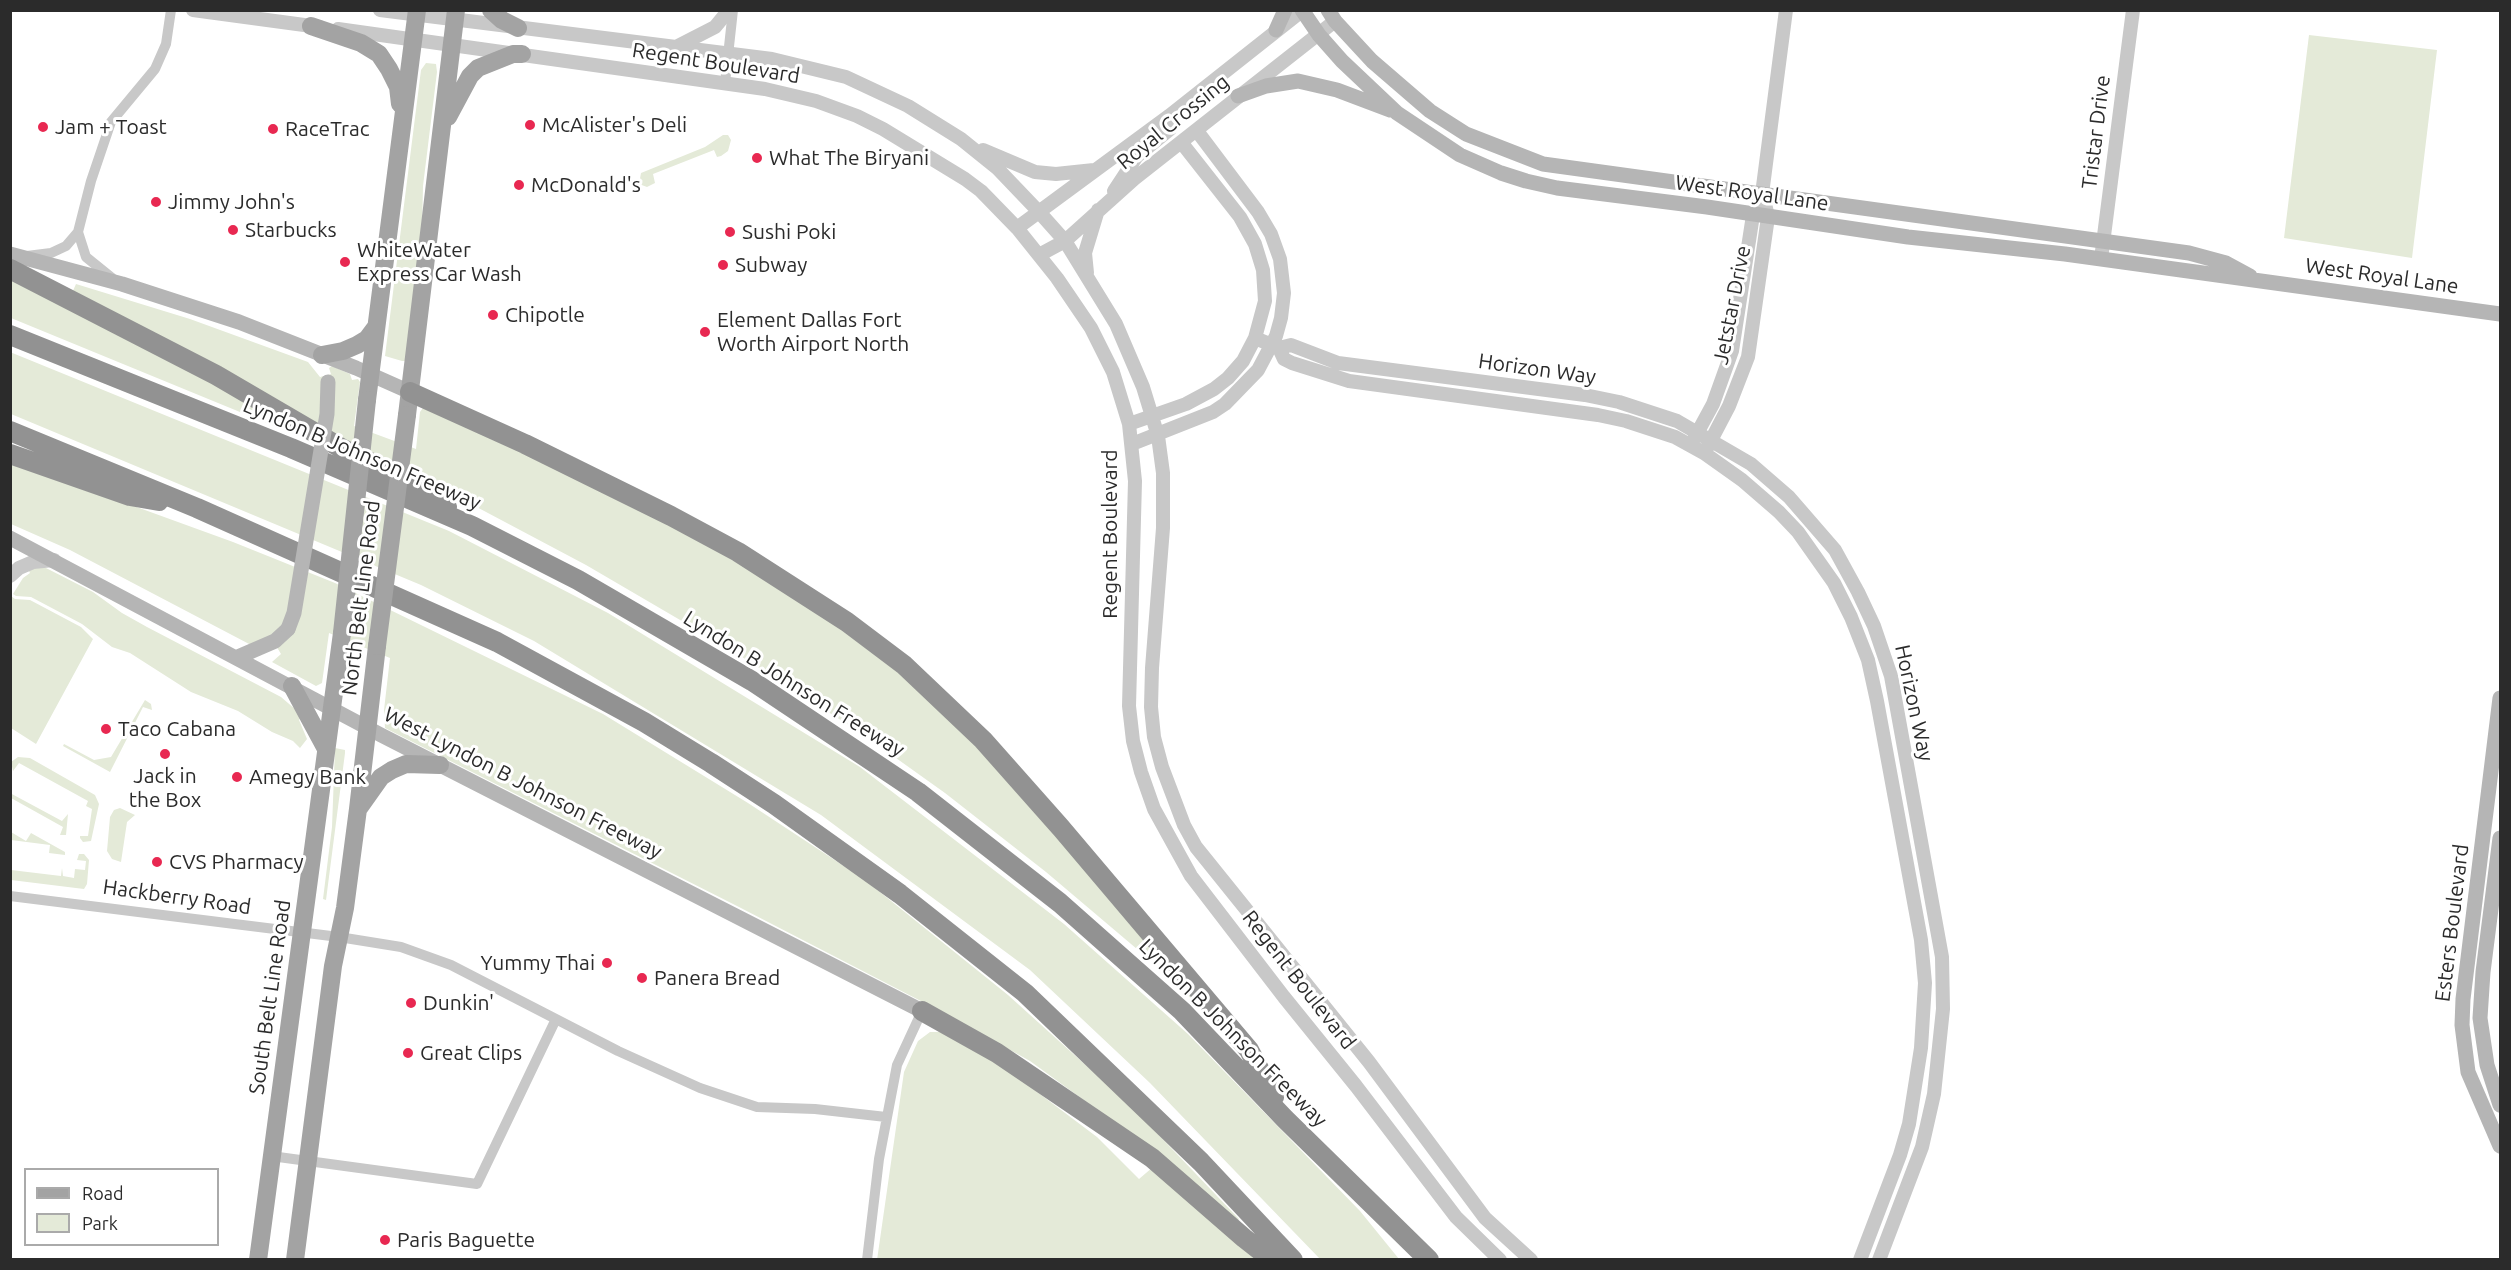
<!DOCTYPE html>
<style>
body{margin:0}
#map{position:relative;width:2511px;height:1270px;overflow:hidden;background:#fff;font-family:Ubuntu,sans-serif}
canvas{display:block}
.frame{position:absolute;inset:0;border:12px solid #2b2b2b;pointer-events:none}
.legend{position:absolute;left:24px;top:1168px;width:195px;height:78px;box-sizing:border-box;background:#fff;border:2px solid #aaa;margin:0;padding:8px 10px;list-style:none;font-size:18px;color:#2b2b2b}
.legend li{display:flex;align-items:center;gap:12px;height:30px}
.legend b{width:30px;border:2px solid #aaa}
</style>
<div id="map">
<canvas width="2511" height="1270"></canvas>
<div class="frame"></div>
<ul class="legend">
<li><b style="height:8px;background:#a3a3a3"></b>Road</li>
<li><b style="height:16px;background:#e4ead8"></b>Park</li>
</ul>
</div>
<script>
const ctx = document.querySelector('canvas').getContext('2d');
ctx.lineJoin = 'round';
function paint(path, color) { ctx.fillStyle = color; ctx.fill(path, 'evenodd'); }
const shape = rows => new Path2D(rows.map(r => 'M' + r).join(''));
function strokePath(path, color, width, dash) { ctx.strokeStyle = color; ctx.lineWidth = width; ctx.lineCap = dash ? 'butt' : 'round'; ctx.setLineDash(dash || []); ctx.stroke(path); }
function label(font, color, halo, rows, align = 'center') {
  ctx.font = font + ' Ubuntu,sans-serif'; ctx.lineWidth = 6; ctx.setLineDash([]); ctx.textBaseline = 'middle'; ctx.strokeStyle = halo; ctx.fillStyle = color; for (const [text, x, y, turn = 0] of rows) {
    ctx.save(); ctx.translate(x, y); ctx.rotate((+turn || 0) * Math.PI / 180); ctx.textAlign = isNaN(turn) ? turn : align; if (halo) ctx.strokeText(text, 0, 0); ctx.fillText(text, 0, 0); ctx.restore();
  }
}
paint(shape([
 [2309,35,2437,50,2412,258,2284,238],
 [426,63,436,64,437,72,423,186,422,232,407,361,402,361,385,356,421,70],
 [723,135,728,135,731,140,728,151,721,156,717,157,714,150,653,174,655,183,647,187,639,184,641,173,705,147],
 [10,278,134,335,313,442,11,318],
 [76,284,190,319,308,362,320,377,331,374,329,368,332,366,350,374,352,380,358,379,360,382,354,426,416,449,420,412,425,405,687,533,812,607,906,677,1016,785,1200,1007,1157,966,1046,872,945,793,861,733,728,648,586,565,454,495,351,445,72,293],
 [10,352,449,531,608,613,860,767,1064,924,1188,1034,1360,1211,1399,1259,1320,1259,1150,1083,1030,970,821,815,534,641,421,585,11,414],
 [10,461,233,542,335,583,603,714,748,803,865,880,1008,995,1131,1106,1239,1219,1237,1222,1151,1149,1030,1061,944,1013,739,907,385,728,384,710,390,658,329,633,322,683,316,686,272,662,281,654,275,644,251,645,70,550,11,524],
 [44,567,93,592,122,613,147,627,281,697,302,715,299,720,307,739,300,748,293,741,272,732,238,711,191,692,130,653,112,647,82,624,31,597,16,596,13,594,23,578,30,573,28,569],
 [11,596,15,599,30,600,81,627,93,639,36,744,11,728],
 [145,700,151,704,152,710,143,707,110,772,63,746,64,744,94,760,111,757],
 [335,748,345,750,345,753,326,900,323,899,332,827],
 [18,757,30,758,95,795,99,804,91,841,83,842,80,838,80,836,88,836,92,809,86,806,88,801,19,763,13,771,11,762],
 [10,793,62,821,68,814,66,835,60,835,63,827,11,798],
 [120,808,135,815,127,822,121,862,112,859,107,851,110,817,114,810],
 [11,832,26,841,31,833,65,852,65,855,49,853,50,845,11,840],
 [79,854,84,854,89,860,87,884,84,889,11,880,11,870,61,876,62,868,63,876,74,878,75,869,85,870,86,861,77,860],
 [930,1032,943,1032,996,1061,1097,1137,1139,1179,1153,1167,1258,1260,877,1260,904,1072,918,1041]
]), '#e4ead8');
strokePath(shape([
 [725,83,733,10],
 [78,232,86,257,112,278],
 [27,256,51,253,66,246,78,232,91,181,111,122,155,69,166,44,171,10],
 [10,896,339,937,401,947,451,965,618,1051,700,1088,757,1107,815,1109,886,1117],
 [271,1156,477,1184,556,1019],
 [867,1260,879,1159,897,1065,922,1011]
]), '#c8c8c8', 10);
strokePath(shape([
 [193,10,319,27],
 [380,10,772,59,846,77,908,106,961,139,997,168,1040,213,1065,241,1116,324,1143,387,1158,436,1163,473,1163,528,1152,668,1151,707,1154,737,1162,767,1184,825,1196,847,1369,1062,1485,1218,1531,1260],
 [338,29,765,89,816,101,857,116,883,129,965,179,981,191,1017,228,1057,278,1091,328,1113,372,1129,424,1135,481,1129,706,1133,741,1141,772,1154,809,1191,876,1284,997,1356,1086,1456,1217,1500,1260],
 [676,47,715,27,729,10],
 [983,150,1035,172,1056,174,1094,170],
 [1114,191,1137,156,1170,129,1171,123,1169,116],
 [1017,228,1169,116,1303,10],
 [1039,255,1065,241,1134,179,1335,21],
 [2101,259,2133,10],
 [1087,273,1085,253,1098,210],
 [1255,338,1279,348,1291,345,1338,363,1585,395,1619,402,1677,421,1751,464,1789,497,1835,550,1858,592,1874,626,1891,676,1942,957,1943,1009,1934,1094,1922,1147,1879,1260],
 [1279,348,1284,359,1292,363,1349,381,1598,415,1626,421,1675,437,1704,453,1742,480,1779,512,1798,532,1834,583,1851,617,1868,660,1877,701,1921,940,1925,983,1921,1048,1909,1124,1900,1155,1860,1260],
 [1129,424,1186,404,1214,389,1228,378,1243,361,1255,338,1265,301,1263,270,1255,244,1240,217,1181,142],
 [1694,439,1713,404,1732,351,1753,215,1762,194,1786,10],
 [1132,444,1213,412,1225,404,1258,370,1276,336,1281,318,1284,293,1280,259,1271,234,1258,212,1197,131],
 [1707,448,1729,406,1748,357,1768,217,1766,208],
 [10,576,19,568,33,562,54,560]
]), '#c8c8c8', 14);
strokePath(shape([
 [1302,10,1319,35,1342,61,1397,113,1460,155,1501,173,1526,181,1557,188,1707,207,1908,237,2065,254,2500,314],
 [1328,10,1335,21,1372,61,1430,111,1466,134,1543,164,2189,253,2226,263,2250,276],
 [1276,30,1285,10],
 [1238,96,1266,86,1298,81,1337,90,1390,110],
 [10,254,122,284,239,322,356,368,410,392],
 [10,538,381,735,922,1011],
 [238,657,275,641,288,629],
 [2500,698,2463,999,2462,1025,2468,1072,2500,1146],
 [2500,838,2483,972,2480,1018,2487,1065,2500,1105]
]), '#b5b5b5', 15);
strokePath(shape([
 [491,10,502,20,518,28],
 [311,26,361,43,379,54,389,69,398,87,400,104],
 [448,117,470,76,478,68,513,54,522,54],
 [322,355,343,351,357,345,367,339,376,327],
 [367,400,417,10],
 [407,415,456,10],
 [292,686,326,749],
 [359,808,381,777,392,770,406,764,440,765],
 [258,1260,342,633],
 [295,1260,333,966,345,908,358,809,377,646]
]), '#a3a3a3', 18);
strokePath(shape([
 [10,269,216,375,341,448,421,487,447,507],
 [10,335,291,448,472,526,578,580,752,681,918,792,1060,903,1182,1011,1285,1119,1429,1260],
 [410,392,525,444,671,516,738,552,847,622,904,665,983,740,1061,828,1249,1050,1274,1097],
 [10,431,197,508,497,642,644,722,711,763,774,804,900,894,1025,993,1201,1162,1293,1260],
 [10,454,130,496,159,501],
 [922,1011,997,1053,1152,1158,1244,1238,1272,1260]
]), '#929292', 20);
strokePath(shape([
 [288,629,294,613,327,414,328,382]
]), '#b5b5b5', 15);
strokePath(shape([
 [342,633,367,400],
 [377,646,407,415]
]), '#a3a3a3', 18);
for (const [x, y, r, color] of [
 [530,125,6,"#e82851"],
 [43,127,6,"#e82851"],
 [273,129,6,"#e82851"],
 [757,158,6,"#e82851"],
 [519,185,6,"#e82851"],
 [156,202,6,"#e82851"],
 [233,230,6,"#e82851"],
 [730,232,6,"#e82851"],
 [345,262,6,"#e82851"],
 [723,265,6,"#e82851"],
 [493,315,6,"#e82851"],
 [705,332,6,"#e82851"],
 [106,729,6,"#e82851"],
 [165,754,6,"#e82851"],
 [237,777,6,"#e82851"],
 [157,862,6,"#e82851"],
 [607,963,6,"#e82851"],
 [642,978,6,"#e82851"],
 [411,1003,6,"#e82851"],
 [408,1053,6,"#e82851"],
 [385,1240,6,"#e82851"]
]) { const dot = new Path2D(); dot.arc(x, y, r, 0, 2 * Math.PI); ctx.fillStyle = color; ctx.fill(dot); strokePath(dot, '#fff', 2); }
label('21px', '#2b2b2b', '#fff', [
 ["Regent Boulevard",716,63,9],
 ["Royal Crossing",1173,122,-39],
 ["Tristar Drive",2096,132,-83],
 ["West Royal Lane",1752,193,8],
 ["West Royal Lane",2382,276,8],
 ["Jetstar Drive",1732,305,-79],
 ["Horizon Way",1537,369,8],
 ["Lyndon B Johnson Freeway",362,454,23],
 ["Regent Boulevard",1110,534,-90],
 ["North Belt Line Road",361,598,-83],
 ["Lyndon B Johnson Freeway",794,684,32],
 ["Horizon Way",1914,703,78],
 ["West Lyndon B Johnson Freeway",523,783,27],
 ["Hackberry Road",177,897,8],
 ["Esters Boulevard",2452,923,-83],
 ["Regent Boulevard",1299,980,52],
 ["South Belt Line Road",270,997,-82],
 ["Lyndon B Johnson Freeway",1233,1033,45]
]);
label('21px', '#2b2b2b', '#fff', [
 ["McAlister's Deli",542,125],
 ["Jam + Toast",55,127],
 ["RaceTrac",285,129],
 ["What The Biryani",769,158],
 ["McDonald's",531,185],
 ["Jimmy John's",168,202],
 ["Starbucks",245,230],
 ["Sushi Poki",742,232],
 ["WhiteWater",357,250],
 ["Express Car Wash",357,274],
 ["Subway",735,265],
 ["Chipotle",505,315],
 ["Element Dallas Fort",717,320],
 ["Worth Airport North",717,344],
 ["Taco Cabana",118,729],
 ["Jack in",165,776,"center"],
 ["the Box",165,800,"center"],
 ["Amegy Bank",249,777],
 ["CVS Pharmacy",169,862],
 ["Yummy Thai",595,963,"right"],
 ["Panera Bread",654,978],
 ["Dunkin'",423,1003],
 ["Great Clips",420,1053],
 ["Paris Baguette",397,1240]
], 'left');
</script>
